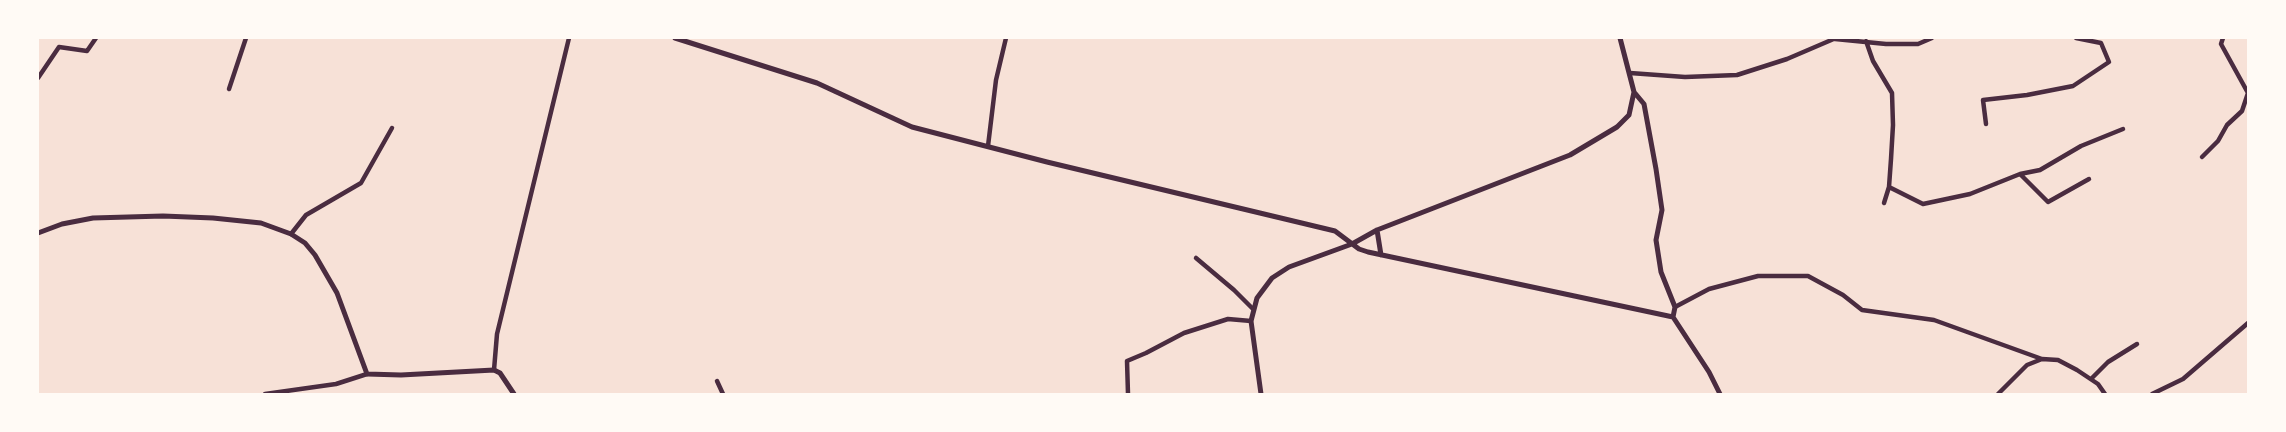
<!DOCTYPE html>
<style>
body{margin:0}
#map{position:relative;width:2286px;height:432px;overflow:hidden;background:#f7e1d7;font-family:"Sofia Sans Condensed",sans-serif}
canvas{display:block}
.frame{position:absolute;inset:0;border:39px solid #fffaf5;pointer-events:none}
</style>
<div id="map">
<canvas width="2286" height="432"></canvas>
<div class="frame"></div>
</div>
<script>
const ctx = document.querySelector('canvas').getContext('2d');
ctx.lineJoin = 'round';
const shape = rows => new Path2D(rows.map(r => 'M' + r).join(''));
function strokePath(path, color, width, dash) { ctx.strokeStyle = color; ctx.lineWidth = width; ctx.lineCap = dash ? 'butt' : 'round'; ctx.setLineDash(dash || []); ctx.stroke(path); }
strokePath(shape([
 [1835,39,1886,44,1918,44,1932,38],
 [1866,41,1873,61,1892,93,1893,125,1891,159,1889,187,1884,203],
 [1630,73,1685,77,1737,75,1787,59,1836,38],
 [38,78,59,47,87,51,96,38],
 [229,89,246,38],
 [1986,124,1983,100,2027,95,2073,86,2109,62,2101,43,2076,38],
 [988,146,996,80,1006,38],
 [2202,157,2218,141,2227,125,2242,111,2248,93,2221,44,2223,38],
 [2020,174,2040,170,2081,146,2123,129],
 [1889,187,1923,204,1970,194,2020,174,2048,202,2089,179],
 [291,234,306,215,361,183,392,128],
 [1196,258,1234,290,1253,309],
 [1675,307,1709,289,1758,276,1808,276,1843,295,1862,310,1934,320,2042,359],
 [494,370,497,334,569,38],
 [2091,379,2108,362,2137,344],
 [717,381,723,394],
 [265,394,336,384,367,374],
 [1128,394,1127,361,1146,353,1184,333,1228,319,1251,321],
 [1998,394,2027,365,2042,359,2058,360,2077,370,2098,384,2105,394],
 [2152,394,2183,379,2248,323]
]), '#4a2c40', 4.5);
strokePath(shape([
 [675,38,817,83,912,127,1047,162,1335,231,1359,249,1368,252,1673,317,1709,372,1720,394],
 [1634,92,1644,104,1656,169,1662,210,1656,240,1661,272,1675,307,1673,317],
 [1377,230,1381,255],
 [38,233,62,224,93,218,163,216,213,218,261,223,291,234,305,243,315,255,337,293,367,374,401,375,494,370,500,373,514,394],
 [1261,394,1251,321,1257,298,1272,278,1289,267,1352,244,1377,230,1570,155,1617,127,1629,115,1634,92,1620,38]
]), '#4a2c40', 5);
</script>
